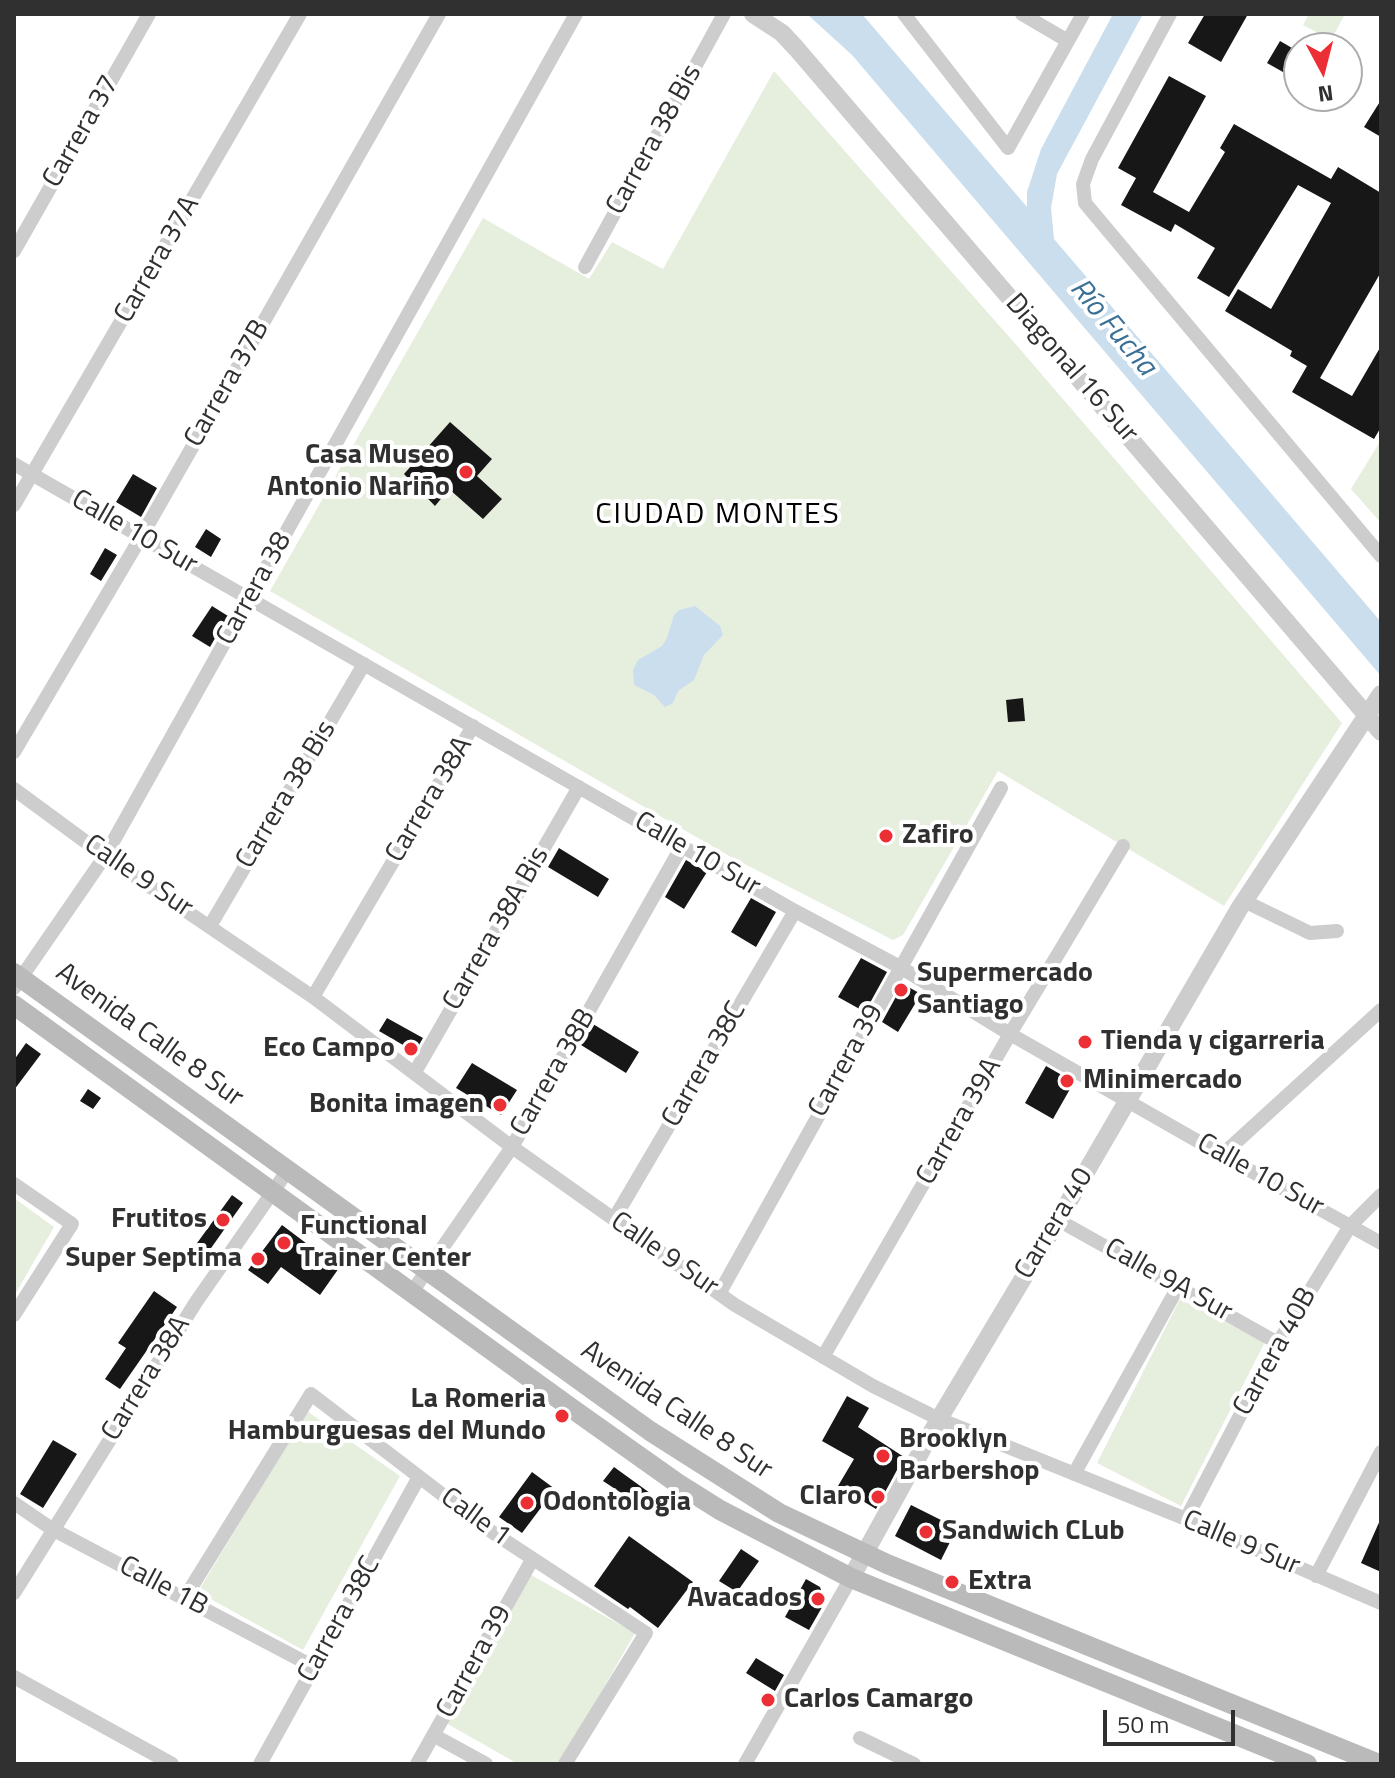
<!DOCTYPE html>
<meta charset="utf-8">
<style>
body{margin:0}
#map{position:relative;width:1395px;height:1778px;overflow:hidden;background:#fff;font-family:"Titillium Web",sans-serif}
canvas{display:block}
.frame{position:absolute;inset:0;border:16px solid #303030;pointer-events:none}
.north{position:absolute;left:1283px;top:32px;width:80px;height:80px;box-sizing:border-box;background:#fff;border:2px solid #acacac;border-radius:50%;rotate:173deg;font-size:22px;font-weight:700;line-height:32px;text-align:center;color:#303030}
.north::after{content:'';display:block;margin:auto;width:28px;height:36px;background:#ec2e35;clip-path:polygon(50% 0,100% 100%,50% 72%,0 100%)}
.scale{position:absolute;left:1103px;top:1710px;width:132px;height:36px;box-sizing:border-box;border:4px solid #303030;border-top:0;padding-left:10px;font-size:24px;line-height:28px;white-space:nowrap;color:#303030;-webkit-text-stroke:6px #fff;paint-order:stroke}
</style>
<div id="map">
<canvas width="1395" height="1778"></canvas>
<div class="frame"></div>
<div class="north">N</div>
<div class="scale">50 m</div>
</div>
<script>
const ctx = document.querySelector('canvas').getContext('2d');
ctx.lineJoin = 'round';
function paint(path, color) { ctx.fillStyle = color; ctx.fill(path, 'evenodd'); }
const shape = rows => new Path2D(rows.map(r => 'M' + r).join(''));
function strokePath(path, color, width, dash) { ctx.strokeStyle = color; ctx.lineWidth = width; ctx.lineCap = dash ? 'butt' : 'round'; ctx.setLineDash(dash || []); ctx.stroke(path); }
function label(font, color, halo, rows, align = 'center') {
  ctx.font = font + ' "Titillium Web",sans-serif'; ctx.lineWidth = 8; ctx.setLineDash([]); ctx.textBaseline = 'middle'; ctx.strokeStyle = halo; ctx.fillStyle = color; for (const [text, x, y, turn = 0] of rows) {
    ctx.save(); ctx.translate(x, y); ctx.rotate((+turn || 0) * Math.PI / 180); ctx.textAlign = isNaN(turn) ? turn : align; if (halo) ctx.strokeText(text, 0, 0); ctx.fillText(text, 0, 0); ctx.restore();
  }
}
paint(shape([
 [1309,14,1345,14,1331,40,1303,25],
 [774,71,1019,348,1342,723,1224,906,998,771,903,935,893,940,731,857,270,591,483,218,589,279,612,242,663,269],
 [1381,440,1381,523,1351,489],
 [14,1198,54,1227,14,1296],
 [1180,1299,1265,1342,1181,1506,1097,1463],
 [307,1411,400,1476,303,1650,198,1592],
 [531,1575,635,1633,560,1764,518,1764,446,1723]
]), '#e6eede');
paint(shape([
 [807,14,862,14,1027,207,1027,192,1041,149,1113,14,1143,14,1057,174,1051,208,1054,239,1381,622,1381,676,852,55],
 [695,606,720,626,723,635,704,655,694,680,678,691,673,703,665,707,654,695,634,685,633,670,638,660,662,646,667,638,674,615,679,610]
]), '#cadeee');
paint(shape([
 [1205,14,1248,14,1221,62,1188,43],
 [1280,41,1299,52,1299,81,1267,63],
 [1169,76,1206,96,1153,192,1189,212,1225,152,1220,148,1234,124,1331,179,1338,167,1381,193,1381,272,1320,378,1352,396,1381,346,1381,427,1374,439,1292,392,1307,366,1290,356,1292,351,1225,311,1238,289,1271,309,1331,203,1298,185,1229,297,1197,278,1215,248,1175,224,1171,232,1121,205,1136,178,1118,168],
 [1381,100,1381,137,1364,127],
 [450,422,492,459,477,476,502,499,483,519,449,489,435,506,404,474],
 [133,474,157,488,141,517,116,502],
 [206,529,221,539,211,557,195,547],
 [105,548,117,555,101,581,90,574],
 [212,606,228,616,210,647,192,636],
 [1023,698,1025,721,1008,722,1006,700],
 [559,848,609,879,598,897,548,867],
 [686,860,707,872,684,909,665,897],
 [751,898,776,912,756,947,731,932],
 [861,958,887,972,865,1012,838,997],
 [903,984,921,994,898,1032,882,1022],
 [387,1018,423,1038,415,1052,379,1031],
 [593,1024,639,1052,626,1073,581,1045],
 [26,1043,41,1054,14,1090,14,1060],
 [472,1063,517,1090,501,1115,456,1088],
 [1046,1066,1074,1082,1053,1119,1025,1103],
 [88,1089,101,1098,93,1109,80,1101],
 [232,1195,243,1203,204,1258,192,1250],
 [282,1225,339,1268,320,1295,281,1267,268,1284,248,1270],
 [154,1291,177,1307,120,1389,105,1379,126,1348,118,1343],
 [847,1396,869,1408,858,1427,904,1457,876,1509,838,1486,854,1459,822,1441],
 [53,1440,77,1454,43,1508,20,1494],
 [614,1467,661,1501,652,1513,603,1481],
 [532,1472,555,1489,522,1533,499,1517],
 [911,1505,957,1528,941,1560,895,1536],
 [1381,1518,1381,1572,1361,1563],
 [629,1536,693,1582,658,1628,630,1607,628,1609,594,1586],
 [741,1549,759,1561,737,1592,719,1581],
 [806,1579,820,1587,825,1602,809,1630,785,1617],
 [756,1658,784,1675,775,1691,746,1673]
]), '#171717');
strokePath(shape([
 [904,14,1008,148,1083,14],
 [1022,14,1068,41],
 [1170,14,1092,159,1083,184,1085,203,1381,556],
 [14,251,149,14],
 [585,267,724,14],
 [14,464,795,911,900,967,1010,1034,1222,1155,1381,1243],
 [14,505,300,14],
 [14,752,141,537,439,14],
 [14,789,105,856,313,997,512,1147,735,1305,873,1386,939,1419,1186,1519,1381,1603],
 [1244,901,1310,933,1337,931],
 [210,926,364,664],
 [14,988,105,856,576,14],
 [313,997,473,726],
 [415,1072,579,787],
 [1222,1155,1381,1010],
 [14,1184,72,1224,14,1315],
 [614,1219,795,911],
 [1058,1220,1278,1343],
 [412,1292,512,1147,682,846],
 [719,1294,1001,788],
 [823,1357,1010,1034,1123,846],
 [1074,1474,1178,1287],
 [14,1503,52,1529,314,1667],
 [1186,1519,1278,1343,1350,1226,1381,1195],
 [1316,1576,1381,1452],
 [14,1593,196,1302,288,1170],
 [184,1599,311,1394,486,1528,646,1633,565,1764],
 [14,1677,172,1764],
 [433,1735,486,1764],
 [860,1738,914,1764],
 [260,1764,419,1477],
 [417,1764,532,1560],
 [745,1764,851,1578]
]), '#cdcdcd', 14);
strokePath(shape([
 [753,14,782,33,796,48,1381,732],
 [851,1578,939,1419,1058,1220,1239,909,1381,694]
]), '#cdcdcd', 18);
strokePath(shape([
 [14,973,650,1431,779,1513,887,1564,1379,1764],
 [14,1005,574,1410,677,1483,720,1510,851,1578,1307,1764]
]), '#bababa', 20);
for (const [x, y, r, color] of [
 [466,472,8,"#ec2e35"],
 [886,836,8,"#ec2e35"],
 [901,990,8,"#ec2e35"],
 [1085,1042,8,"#ec2e35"],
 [411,1049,8,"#ec2e35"],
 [1067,1081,8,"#ec2e35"],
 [500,1105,8,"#ec2e35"],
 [223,1220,8,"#ec2e35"],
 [284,1243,8,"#ec2e35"],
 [258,1259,8,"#ec2e35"],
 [562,1416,8,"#ec2e35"],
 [883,1456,8,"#ec2e35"],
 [878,1497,8,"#ec2e35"],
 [527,1503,8,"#ec2e35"],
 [926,1532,8,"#ec2e35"],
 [952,1582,8,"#ec2e35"],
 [818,1599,8,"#ec2e35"],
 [768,1700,8,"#ec2e35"]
]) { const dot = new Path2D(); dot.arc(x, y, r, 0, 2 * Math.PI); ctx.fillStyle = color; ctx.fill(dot); strokePath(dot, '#fff', 3); }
label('28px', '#303030', '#fff', [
 ["Carrera 37",82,132,-60],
 ["Carrera 38 Bis",655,140,-61],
 ["Carrera 37A",158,260,-60],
 ["Diagonal 16 Sur",1071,369,49],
 ["Carrera 37B",228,384,-60],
 ["Calle 10 Sur",134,533,30],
 ["Carrera 38",255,589,-61],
 ["Carrera 38 Bis",287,795,-59],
 ["Carrera 38A",430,800,-59],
 ["Calle 10 Sur",697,855,30],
 ["Calle 9 Sur",138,877,34],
 ["Carrera 38A Bis",497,929,-60],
 ["Avenida Calle 8 Sur",149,1036,36],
 ["Carrera 39",847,1061,-61],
 ["Carrera 38C",705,1065,-60],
 ["Carrera 38B",554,1073,-60],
 ["Carrera 39A",960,1122,-60],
 ["Calle 10 Sur",1260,1176,29],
 ["Carrera 40",1055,1224,-59],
 ["Calle 9 Sur",664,1255,35],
 ["Calle 9A Sur",1168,1281,29],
 ["Carrera 40B",1276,1352,-61],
 ["Carrera 38A",147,1379,-58],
 ["Avenida Calle 8 Sur",676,1411,34],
 ["Calle 1",475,1518,36],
 ["Calle 9 Sur",1241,1544,23],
 ["Calle 1B",163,1587,28],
 ["Carrera 38C",340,1620,-61],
 ["Carrera 39",475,1662,-61]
]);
label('bold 28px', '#303030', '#fff', [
 ["Casa Museo",450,456,"right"],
 ["Antonio Nariño",450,488,"right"],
 ["Zafiro",902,836],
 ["Supermercado",917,974],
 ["Santiago",917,1006],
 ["Tienda y cigarreria",1101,1042],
 ["Eco Campo",395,1049,"right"],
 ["Minimercado",1083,1081],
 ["Bonita imagen",484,1105,"right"],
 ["Frutitos",207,1220,"right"],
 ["Functional",300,1227],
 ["Trainer Center",300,1259],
 ["Super Septima",242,1259,"right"],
 ["La Romeria",546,1400,"right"],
 ["Hamburguesas del Mundo",546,1432,"right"],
 ["Brooklyn",899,1440],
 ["Barbershop",899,1472],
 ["Claro",862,1497,"right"],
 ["Odontologia",543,1503],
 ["Sandwich CLub",942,1532],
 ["Extra",968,1582],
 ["Avacados",802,1599,"right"],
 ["Carlos Camargo",784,1700]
], 'left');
label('italic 30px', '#3a6f96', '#fff', [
 ["Río Fucha",1112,328,50]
]);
ctx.letterSpacing = '2px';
label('30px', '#000', '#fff', [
 ["CIUDAD MONTES",718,516]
]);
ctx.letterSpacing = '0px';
</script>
